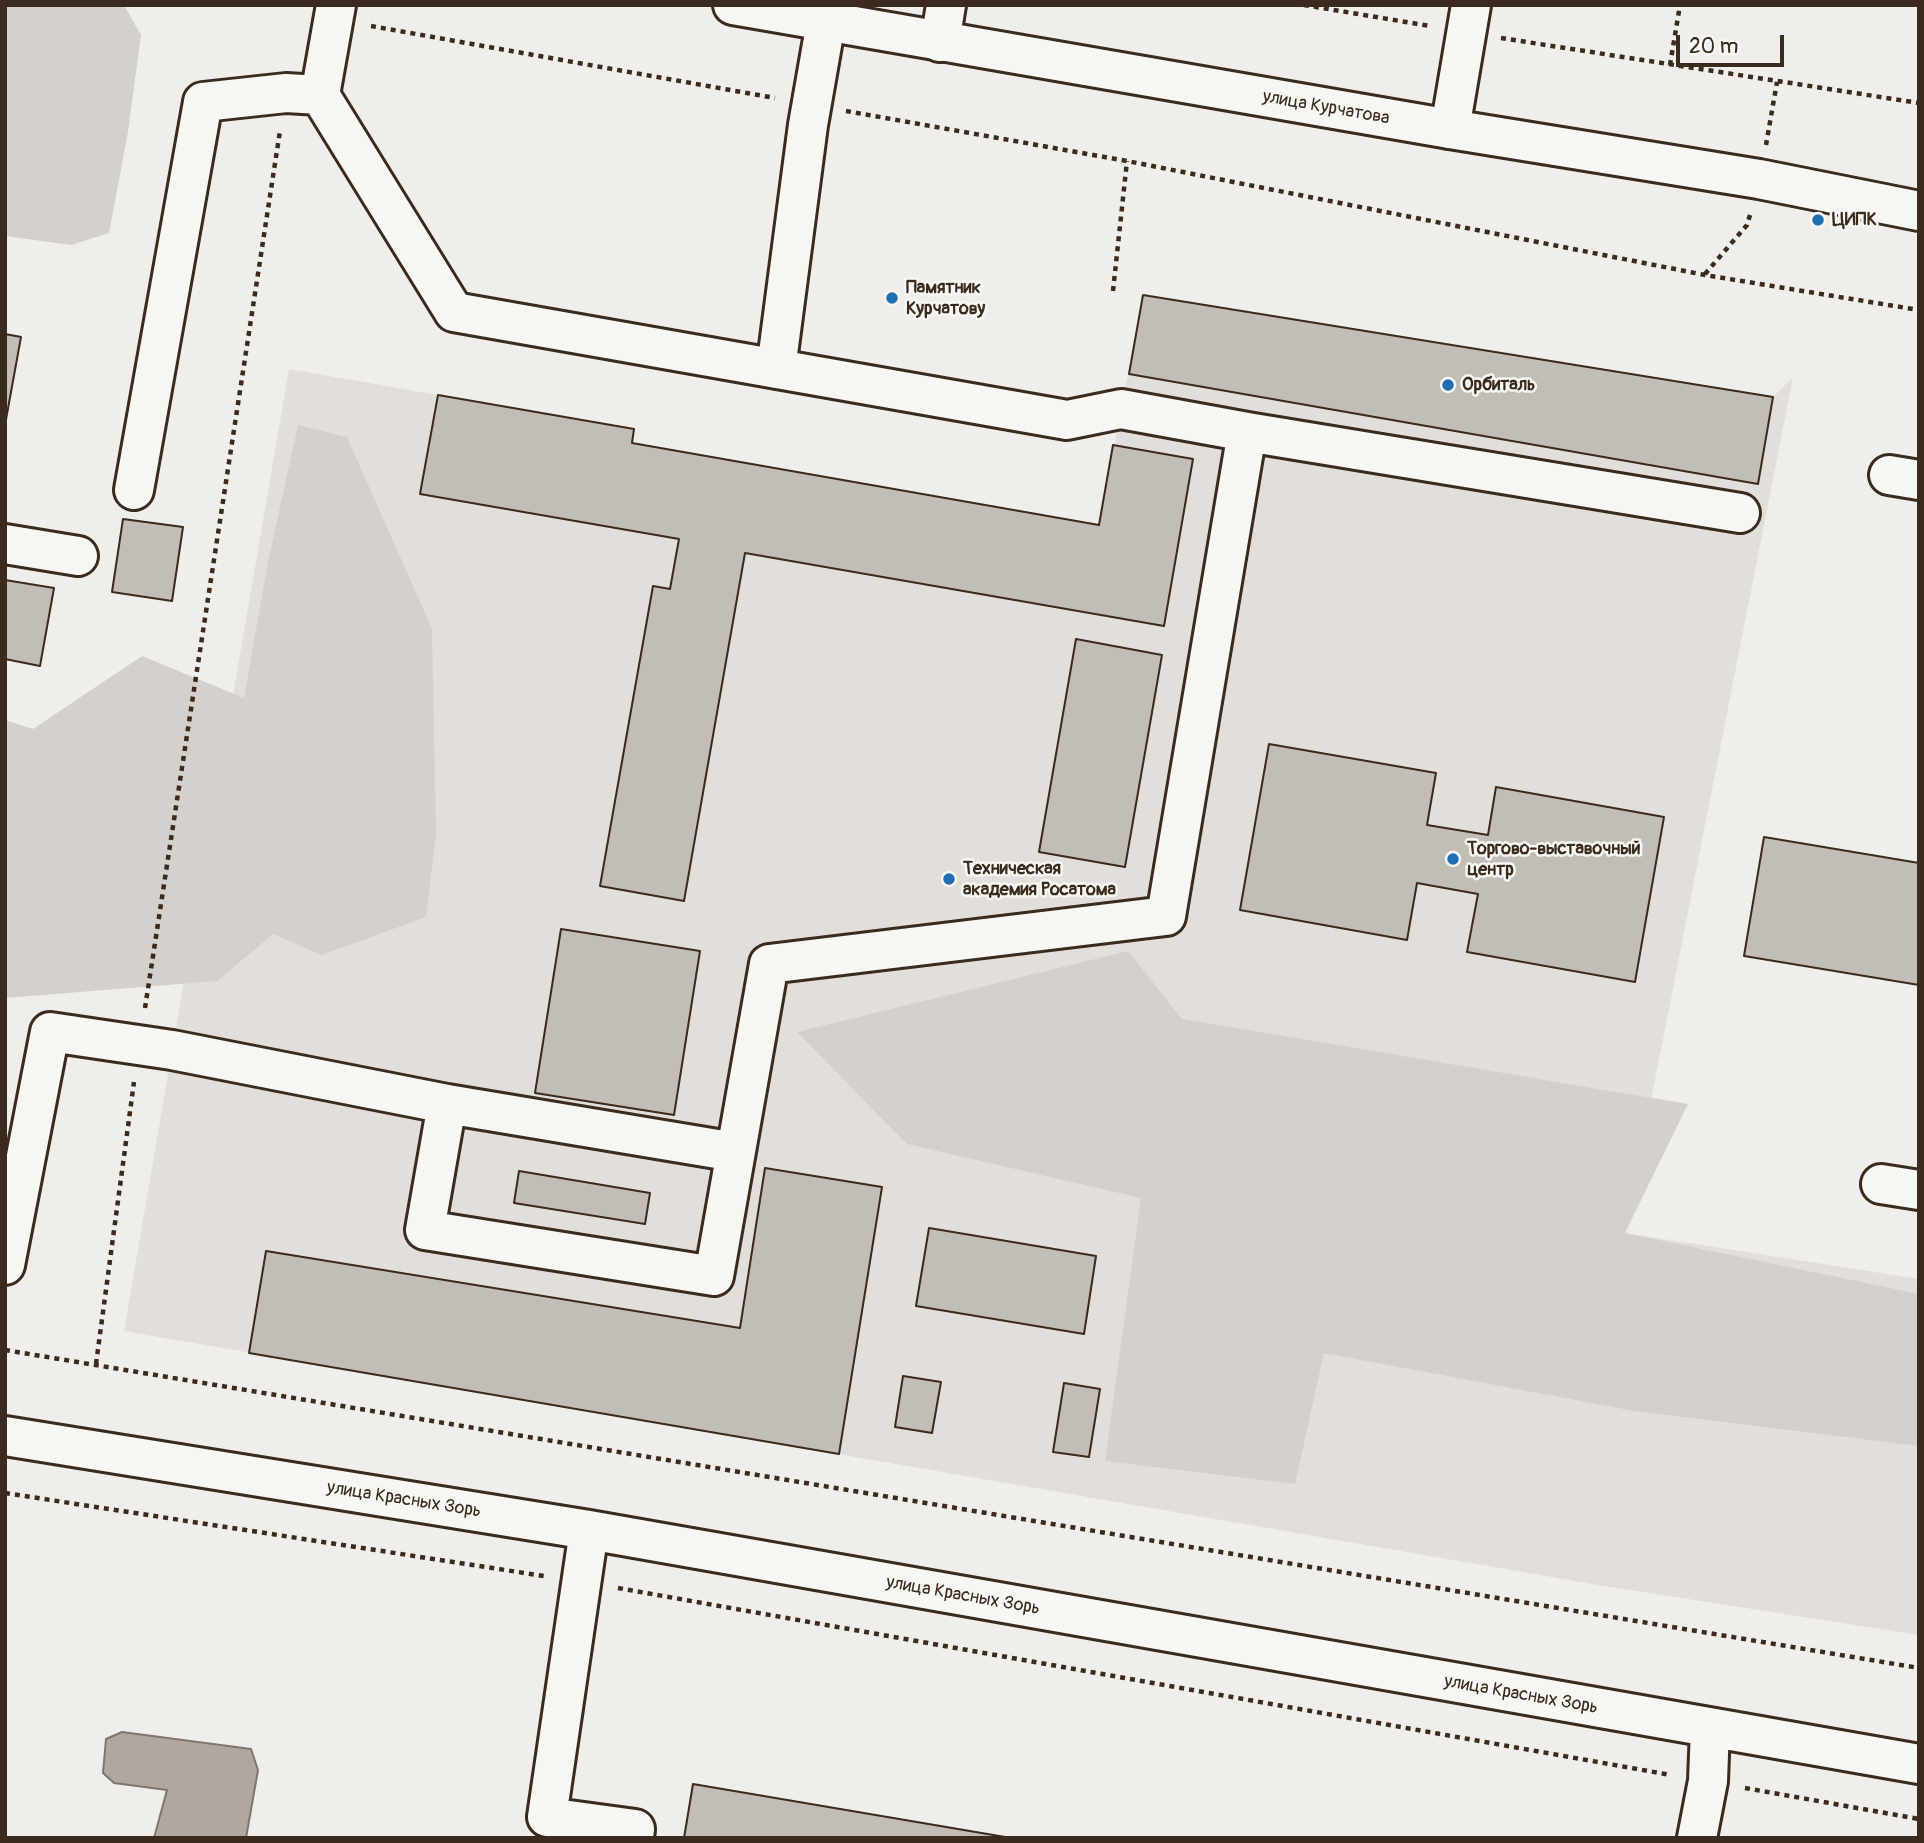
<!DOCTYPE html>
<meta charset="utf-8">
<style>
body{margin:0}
#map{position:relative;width:1924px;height:1843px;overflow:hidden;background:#efeeea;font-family:Pangolin,sans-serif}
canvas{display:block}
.frame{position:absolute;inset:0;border:7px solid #3b2a1e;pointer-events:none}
.scale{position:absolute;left:1676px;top:35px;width:108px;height:32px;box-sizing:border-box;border:4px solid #3b2a1e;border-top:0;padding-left:9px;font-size:21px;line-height:24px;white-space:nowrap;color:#3b2a1e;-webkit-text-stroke:5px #f6f6f2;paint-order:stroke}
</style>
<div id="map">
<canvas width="1924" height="1843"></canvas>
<div class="frame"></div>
<div class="scale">20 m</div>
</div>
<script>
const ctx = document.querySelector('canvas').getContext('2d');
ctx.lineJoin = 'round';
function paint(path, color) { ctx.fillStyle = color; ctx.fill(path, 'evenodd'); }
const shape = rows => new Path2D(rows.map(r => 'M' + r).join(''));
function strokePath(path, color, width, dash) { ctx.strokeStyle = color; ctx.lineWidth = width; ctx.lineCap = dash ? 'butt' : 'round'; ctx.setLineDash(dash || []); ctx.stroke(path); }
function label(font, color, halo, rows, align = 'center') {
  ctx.font = font + ' Pangolin,sans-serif'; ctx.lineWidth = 5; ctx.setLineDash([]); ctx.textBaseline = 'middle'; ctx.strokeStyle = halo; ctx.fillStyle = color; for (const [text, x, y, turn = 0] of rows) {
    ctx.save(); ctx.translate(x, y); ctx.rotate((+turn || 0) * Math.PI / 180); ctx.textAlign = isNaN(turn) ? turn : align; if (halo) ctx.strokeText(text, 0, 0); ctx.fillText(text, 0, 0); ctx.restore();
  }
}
paint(shape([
 [1143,295,1773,397,1793,377,1625,1233,1919,1279,1919,1635,1598,1585,124,1331,289,369,634,429,632,443,1099,525]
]), '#e2dfdb');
paint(shape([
 [5,5,124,5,141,35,128,132,109,233,71,245,5,236],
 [298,425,347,437,432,629,436,835,426,917,322,955,273,934,217,981,5,998,5,720,33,729,142,656,244,698,268,562],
 [1128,951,1182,1019,1688,1104,1625,1233,1919,1294,1919,1446,1634,1411,1324,1353,1295,1484,1105,1461,1141,1198,907,1144,797,1032]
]), '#d4d1cc');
const water = shape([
 [122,1732,251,1749,258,1770,246,1838,154,1838,167,1790,114,1783,103,1773,106,1739,122,1732]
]);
paint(water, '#afa8a1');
strokePath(water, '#81766d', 2);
const building = shape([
 [1143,295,1773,397,1758,484,1129,374,1143,295],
 [5,334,21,337,5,425,5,334],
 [438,395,634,429,632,443,1099,525,1113,445,1193,459,1164,626,745,553,684,901,600,886,653,586,670,589,679,539,420,494,438,395],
 [123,519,183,527,172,601,112,592,123,519],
 [5,580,54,588,40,666,5,659,5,580],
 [1076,639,1162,655,1125,867,1039,852,1076,639],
 [1269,744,1436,773,1427,825,1488,835,1496,787,1664,817,1635,982,1467,952,1478,894,1417,883,1407,940,1240,910,1269,744],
 [1764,837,1919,863,1919,985,1744,956,1764,837],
 [561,929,700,951,674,1115,535,1093,561,929],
 [765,1168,882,1187,839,1454,249,1353,266,1251,740,1328,765,1168],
 [519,1171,650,1193,645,1224,514,1203,519,1171],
 [929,1228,1096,1256,1084,1334,916,1306,929,1228],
 [903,1376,941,1382,932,1433,895,1427,903,1376],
 [1064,1383,1100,1389,1089,1457,1053,1452,1064,1383],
 [693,1784,1011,1838,684,1838,693,1784]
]);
paint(building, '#c2bdb7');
strokePath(building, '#3b2a1e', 2);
const minor = shape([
 [940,42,946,5],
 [1450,129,1471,5],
 [776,369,808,125,826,22],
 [1247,432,1740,513],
 [1889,475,1919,480],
 [134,490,203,102,286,93,320,95],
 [5,544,78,556],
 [447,1104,735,1152],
 [1881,1184,1919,1190],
 [5,1265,50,1032,172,1050,447,1104,425,1230,714,1276,769,964,1166,916,1247,432,1121,409,1067,420,454,312,320,95,336,5],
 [5,1436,589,1530,1919,1764],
 [589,1530,547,1817,635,1829,634,1838],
 [1697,1838,1708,1781,1710,1728]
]);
const major = shape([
 [733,5,1450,129,1759,179,1919,211]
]);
strokePath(minor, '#3b2a1e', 44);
strokePath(major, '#3b2a1e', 44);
strokePath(shape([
 [1304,5,1430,26],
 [371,26,775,98],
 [1501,38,1919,103],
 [1670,65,1680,5],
 [846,111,1127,161,1705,275,1919,310],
 [1766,145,1777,82],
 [1705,274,1747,225,1750,215],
 [1113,291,1127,161],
 [145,1008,280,131],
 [5,1350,1919,1668],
 [96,1364,134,1082],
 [5,1493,544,1576],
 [618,1588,1671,1775],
 [1745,1788,1919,1819]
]), '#3b2a1e', 4.5, [5, 5]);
strokePath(minor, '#f6f6f2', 38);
strokePath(major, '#f6f6f2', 38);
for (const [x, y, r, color] of [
 [1818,220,7,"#1f6fb2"],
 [892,298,7,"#1f6fb2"],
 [1448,385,7,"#1f6fb2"],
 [1453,859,7,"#1f6fb2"],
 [949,879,7,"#1f6fb2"]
]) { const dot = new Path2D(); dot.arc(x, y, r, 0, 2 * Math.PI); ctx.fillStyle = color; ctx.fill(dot); strokePath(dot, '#f6f6f2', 2.5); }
label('18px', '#3b2a1e', '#f6f6f2', [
 ["улица Курчатова",1326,108,10],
 ["улица Красных Зорь",404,1500,9],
 ["улица Красных Зорь",963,1596,10],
 ["улица Красных Зорь",1521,1695,10]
]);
label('bold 18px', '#3b2a1e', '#f6f6f2', [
 ["ЦИПК",1832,220],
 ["Памятник",906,288],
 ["Курчатову",906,309],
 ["Орбиталь",1462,385],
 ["Торгово-выставочный",1467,849],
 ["центр",1467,870],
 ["Техническая",963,869],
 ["академия Росатома",963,890]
], 'left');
</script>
